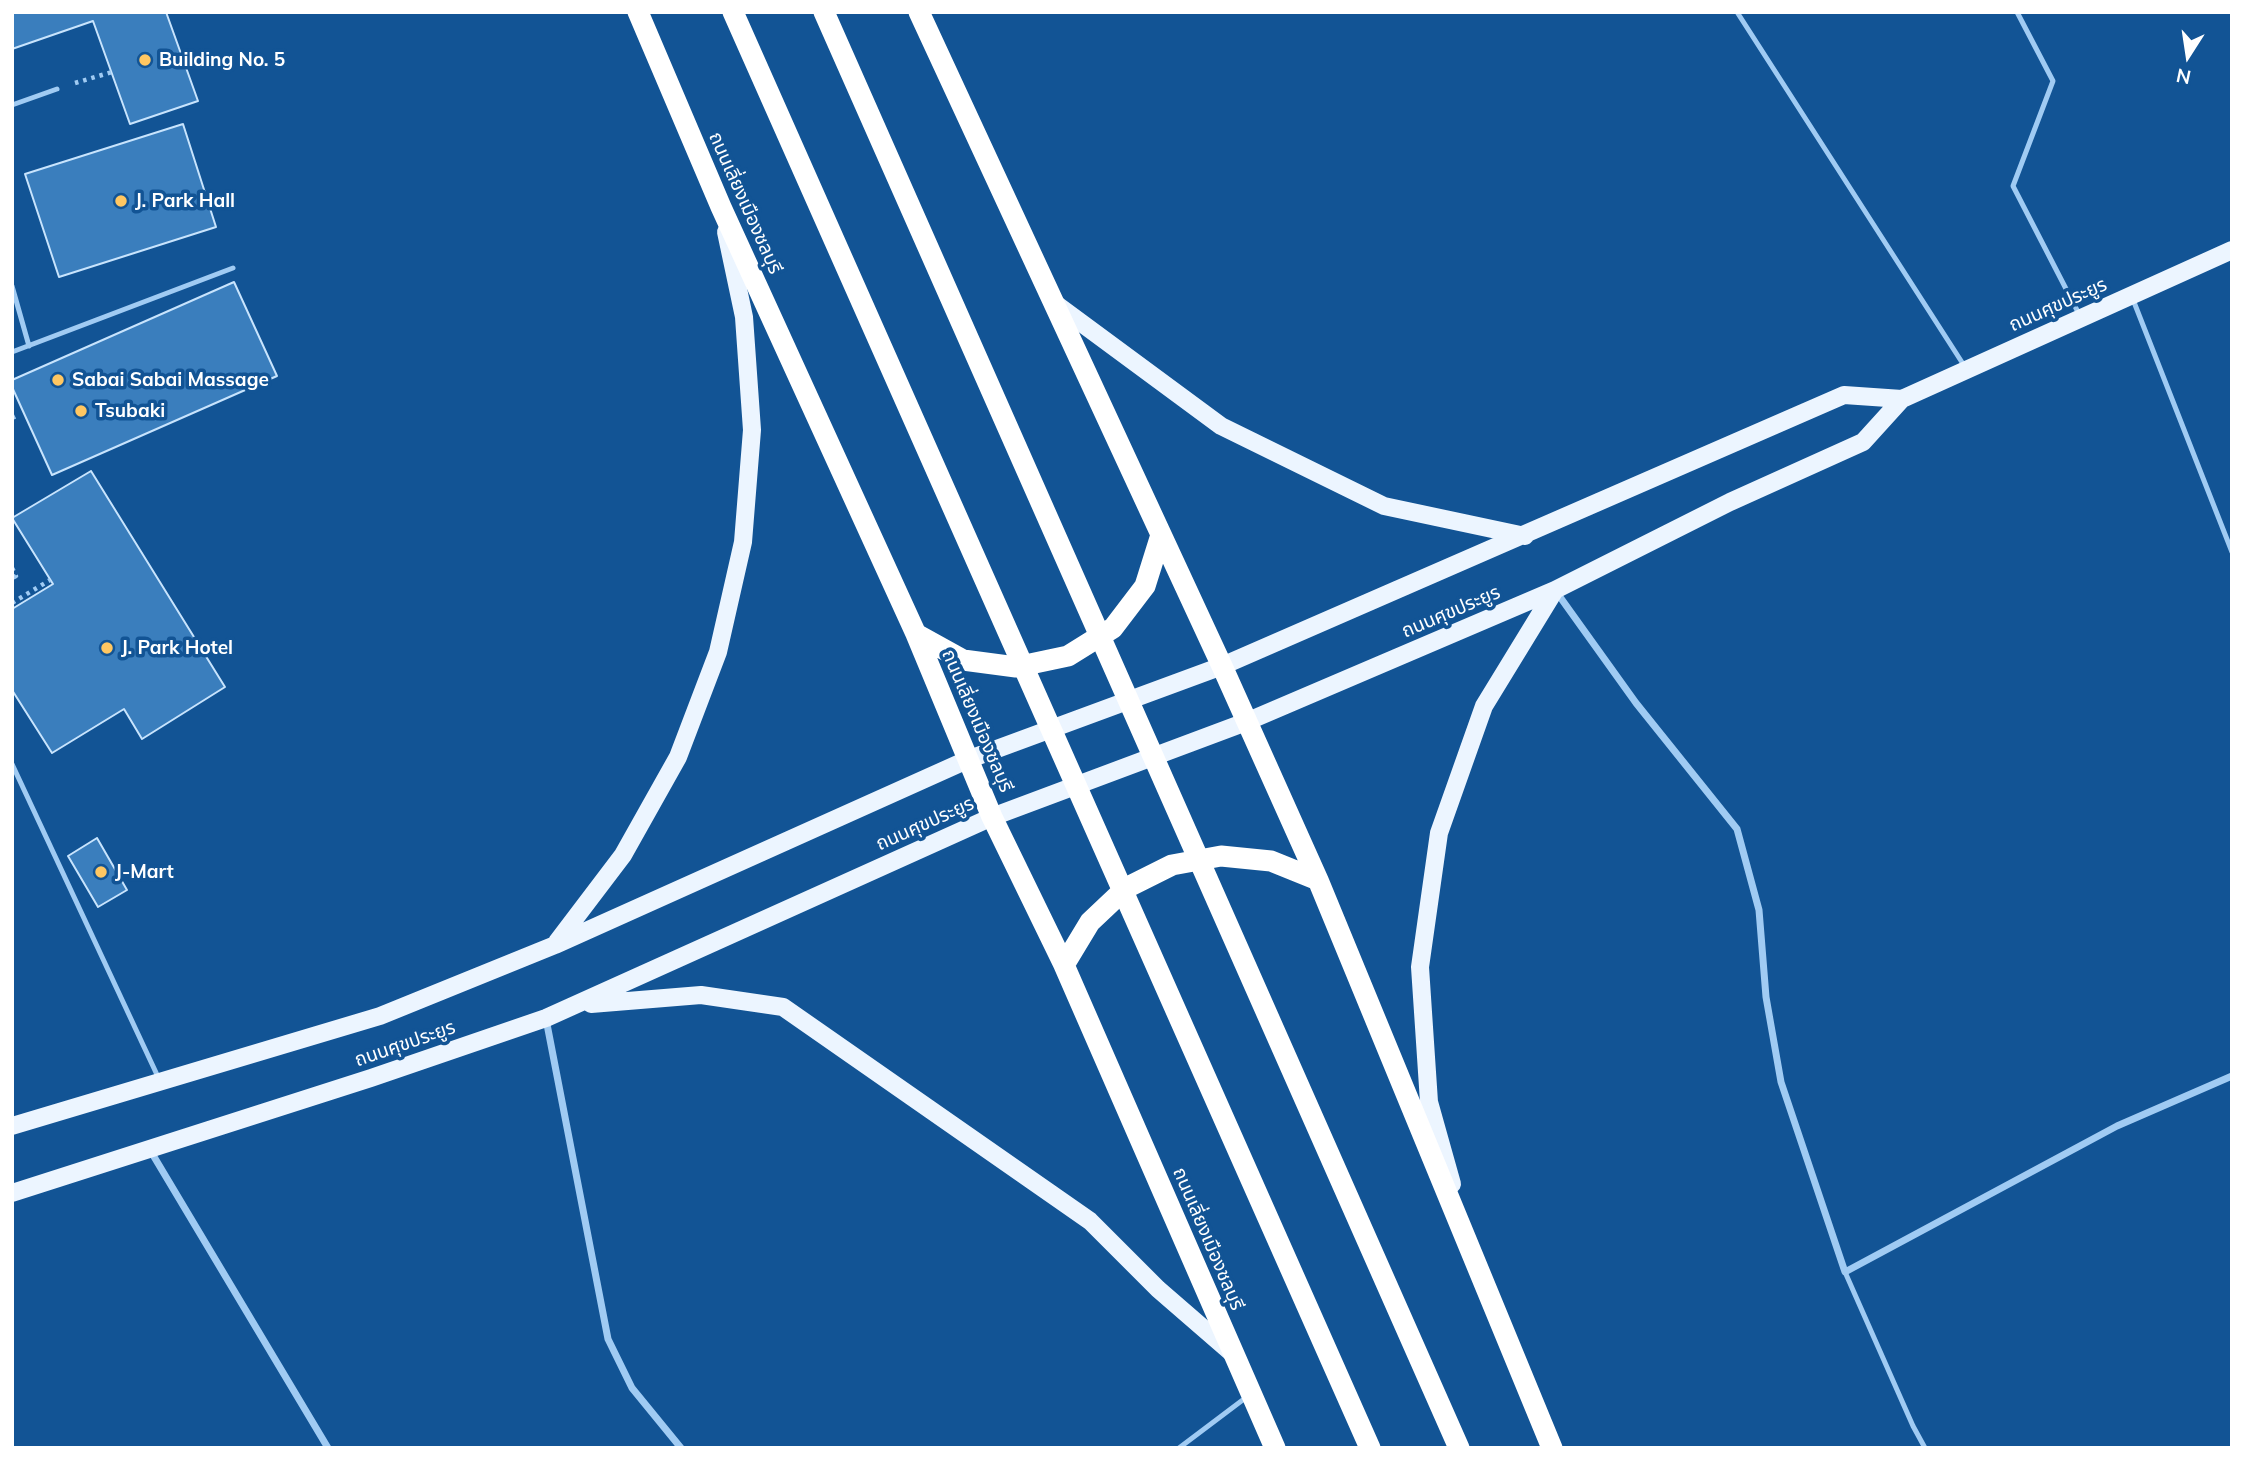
<!DOCTYPE html>
<meta charset="utf-8">
<style>
body{margin:0}
#map{position:relative;width:2244px;height:1460px;overflow:hidden;background:#125495;font-family:Mulish,sans-serif}
canvas{display:block}
.frame{position:absolute;inset:0;border:14px solid #fff;pointer-events:none}
.north{position:absolute;left:2153px;top:21px;width:70px;height:70px;-webkit-text-stroke:5px #125495;paint-order:stroke;rotate:192deg;font-size:19px;font-weight:700;line-height:28px;text-align:center;color:#fff}
.north::after{content:'';display:block;margin:auto;width:24px;height:32px;background:#fff;clip-path:polygon(50% 0,100% 100%,50% 72%,0 100%)}
</style>
<div id="map">
<canvas width="2244" height="1460"></canvas>
<div class="frame"></div>
<div class="north">N</div>
</div>
<script>
const context = document.querySelector('canvas').getContext('2d');
context.lineJoin = 'round';
function fill(path, color) {
  context.fillStyle = color;
  context.fill(path, 'evenodd');
}
function shape(rows) {
  const path = new Path2D();
  for (const r of rows) {
    path.moveTo(r[0], r[1]);
    for (let i = 2; i < r.length; i += 2) path.lineTo(r[i], r[i + 1]);
  }
  return path;
}
function trace(path, color, width, dash) {
  context.strokeStyle = color;
  context.lineWidth = width;
  context.lineCap = dash ? 'butt' : 'round';
  context.setLineDash(dash || []);
  context.stroke(path);
}
function write(font, color, halo, rows, align = 'center') {
  context.font = font + ' Mulish,"Noto Sans Thai",sans-serif';
  context.lineWidth = 7;
  context.setLineDash([]);
  context.textBaseline = 'middle';
  context.strokeStyle = halo;
  context.fillStyle = color;
  for (const [text, x, y, turn = 0] of rows) {
    context.save();
    context.translate(x, y);
    context.rotate((+turn || 0) * Math.PI / 180);
    context.textAlign = isNaN(turn) ? turn : align;
    if (halo) context.strokeText(text, 0, 0);
    context.fillText(text, 0, 0);
    context.restore();
  }
}
const building = shape([
 [12,12,166,12,198,101,130,124,93,21,12,49,12,12],
 [183,124,216,227,59,277,25,174,183,124],
 [234,282,277,376,52,475,12,387,12,380,234,282],
 [91,471,225,687,142,739,124,709,52,753,12,690,12,609,53,584,12,518,91,471],
 [97,838,127,890,98,907,68,856,97,838]
]);
fill(building, '#3a7ebd');
trace(building, '#c8e4fd', 2);
trace(shape([
 [75,83,112,72],
 [12,418,16,416],
 [12,568,16,576,12,578],
 [12,603,50,580]
]), '#a0cbf3', 4.5, [3.5, 5]);
trace(shape([
 [1737,12,1965,367],
 [2017,12,2053,81,2013,186,2080,316],
 [12,105,57,89],
 [12,286,29,346],
 [2132,297,2232,552],
 [12,352,233,268],
 [12,764,159,1079],
 [1845,1272,1913,1426,1925,1448],
 [1179,1448,1248,1396]
]), '#a0cbf3', 5);
trace(shape([
 [1555,590,1636,703,1737,829,1759,910,1766,997,1781,1082,1845,1272,2117,1126,2232,1076],
 [546,1019,608,1339,632,1388,681,1448],
 [150,1150,328,1448]
]), '#a0cbf3', 7);
trace(shape([
 [1053,302,1221,426,1384,506,1525,536],
 [557,942,623,855,678,757,718,652,743,542,752,430,744,317,726,232],
 [591,1004,701,995,783,1007,1090,1221,1158,1289,1233,1354],
 [12,1126,380,1016,555,945,967,760,1222,666,1844,395,1902,399],
 [1452,1184,1429,1102,1420,967,1439,833,1484,706,1555,590],
 [12,1193,371,1078,546,1018,992,817,1246,722,1555,590,1730,502,1863,442,1902,399,2232,250]
]), '#ecf5ff', 18);
trace(shape([
 [638,12,721,207,916,634,992,817,1064,965,1275,1448],
 [919,12,1222,666,1318,880,1552,1448],
 [916,634,963,660,1016,667,1068,656,1113,628,1145,586,1161,535],
 [1064,965,1090,922,1126,888,1172,865,1221,856,1271,861,1318,880]
]), '#fff', 21);
trace(shape([
 [733,12,1370,1448],
 [824,12,1459,1448]
]), '#fff', 21);
for (const [x, y, r, color] of [
 [145,60,7,"#ffc762"],
 [121,201,7,"#ffc762"],
 [58,380,7,"#ffc762"],
 [81,411,7,"#ffc762"],
 [107,648,7,"#ffc762"],
 [101,872,7,"#ffc762"]
]) {
  const dot = new Path2D();
  dot.arc(x, y, r, 0, 2 * Math.PI);
  context.fillStyle = color;
  context.fill(dot);
  trace(dot, '#125495', 2.5);
}
write('bold 19px', '#fff', '#125495', [
 ["Building No. 5",159,60],
 ["J. Park Hall",135,201],
 ["Sabai Sabai Massage",72,380],
 ["Tsubaki",95,411],
 ["J. Park Hotel",121,648],
 ["J-Mart",115,872]
], 'left');
write('19px', '#fff', '#125495', [
 ["ถนนเลี่ยงเมืองชลบุรี",745,203,66],
 ["ถนนศุขประยูร",2058,305,-24],
 ["ถนนศุขประยูร",1451,612,-23],
 ["ถนนเลี่ยงเมืองชลบุรี",977,721,67],
 ["ถนนศุขประยูร",925,824,-24],
 ["ถนนศุขประยูร",405,1044,-19],
 ["ถนนเลี่ยงเมืองชลบุรี",1208,1239,67]
]);
</script>
